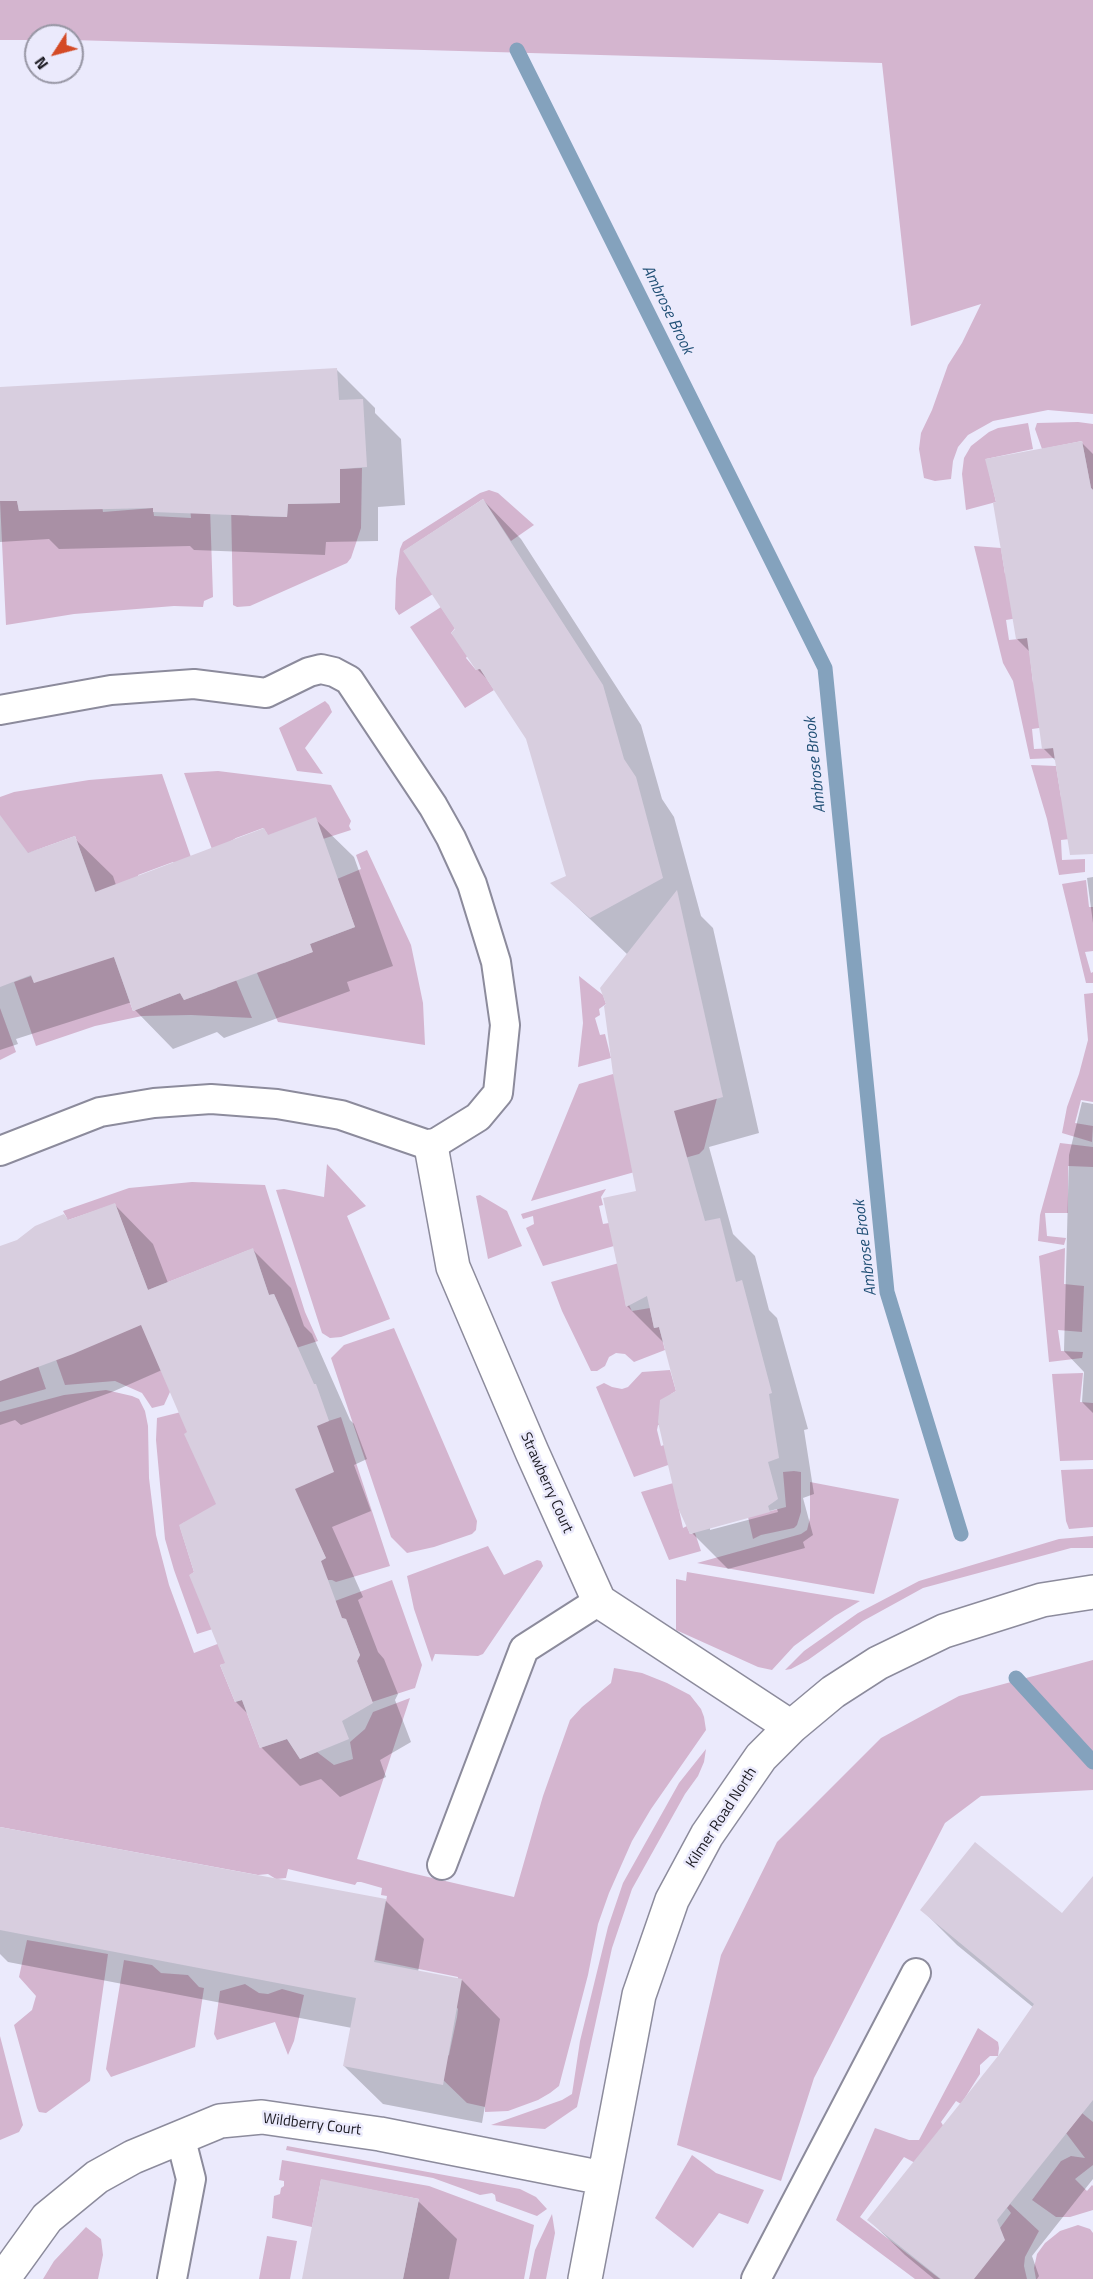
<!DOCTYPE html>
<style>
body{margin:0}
#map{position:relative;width:1093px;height:2279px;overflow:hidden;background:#ebeafc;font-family:"Titillium Web",sans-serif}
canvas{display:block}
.north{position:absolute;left:24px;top:24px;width:60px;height:60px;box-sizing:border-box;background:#ebeafc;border:2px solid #9796a4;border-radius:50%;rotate:234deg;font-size:16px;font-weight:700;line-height:24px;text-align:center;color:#1a1920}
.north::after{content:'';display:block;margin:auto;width:21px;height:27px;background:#d44a25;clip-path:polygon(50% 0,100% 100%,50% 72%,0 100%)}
</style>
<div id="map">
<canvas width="1093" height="2279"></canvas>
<div class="north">N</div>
</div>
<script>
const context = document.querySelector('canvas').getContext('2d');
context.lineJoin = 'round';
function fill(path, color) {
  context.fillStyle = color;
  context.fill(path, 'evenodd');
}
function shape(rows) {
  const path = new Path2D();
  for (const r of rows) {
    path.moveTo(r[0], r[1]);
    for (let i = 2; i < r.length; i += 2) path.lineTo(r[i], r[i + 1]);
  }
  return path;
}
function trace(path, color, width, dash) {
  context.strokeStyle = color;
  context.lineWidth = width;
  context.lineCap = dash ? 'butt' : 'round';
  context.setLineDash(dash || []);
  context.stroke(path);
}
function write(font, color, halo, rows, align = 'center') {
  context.font = font + ' "Titillium Web",sans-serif';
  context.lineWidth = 5;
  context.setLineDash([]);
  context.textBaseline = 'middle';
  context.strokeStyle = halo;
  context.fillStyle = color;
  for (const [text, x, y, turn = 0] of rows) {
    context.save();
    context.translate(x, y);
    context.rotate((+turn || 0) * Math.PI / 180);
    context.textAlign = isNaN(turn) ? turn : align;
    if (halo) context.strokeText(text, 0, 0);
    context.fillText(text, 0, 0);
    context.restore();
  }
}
fill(shape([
 [0,0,1093,0,1093,414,1048,410,993,421,968,435,958,447,953,461,951,479,935,481,924,478,919,449,921,433,932,410,948,365,962,343,981,304,911,326,882,63,72,40,72,36,36,36,36,40,0,40],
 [1078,422,1093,424,1093,490,1091,488,1082,441,1042,449,1035,429,1037,423],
 [1028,423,1033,449,986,459,996,502,966,510,962,474,964,458,971,446,989,432,998,428],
 [362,468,361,528,351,558,347,563,250,606,237,607,233,605,231,505,250,516,287,517,288,504,340,503,340,469],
 [489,490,498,493,534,525,511,541,483,499,404,551,433,594,399,615,395,609,396,579,400,549,403,542,480,493],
 [101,498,103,512,153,508,154,516,191,518,190,507,210,507,213,597,204,601,203,607,174,606,74,614,6,625,0,501,17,501,19,511],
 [974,546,1001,548,1005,574,1018,573,1024,617,1006,620,1009,640,1028,638,1033,683,1045,685,1053,726,1032,729,1034,749,1055,748,1055,758,1030,759,1013,681,1003,663],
 [441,607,455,628,451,633,470,651,466,658,476,670,480,668,494,690,465,708,410,627],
 [325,701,329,705,332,712,305,748,323,774,297,771,279,728],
 [1031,765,1056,766,1061,797,1074,795,1079,838,1061,840,1062,860,1085,859,1085,872,1059,875,1047,819],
 [218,771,331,785,351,821,349,826,351,830,323,839,268,835,263,828,236,838,213,852,184,773],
 [162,774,192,860,179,869,173,862,138,875,140,883,98,899,75,836,28,853,0,855,0,797,14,792,89,780],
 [367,850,411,945,423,1003,425,1045,278,1022,254,966,284,963,312,952,310,944,355,927,337,879,361,869,356,855],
 [1086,880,1089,907,1093,907,1093,951,1085,952,1091,973,1093,972,1093,983,1086,983,1062,884],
 [103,926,133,1011,180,993,184,1000,217,988,217,979,233,973,252,1018,191,1015,142,1016,95,1026,36,1046,14,982,31,976,34,983],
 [579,976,603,995,606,1004,599,1009,600,1015,595,1018,600,1035,605,1034,611,1058,578,1067,583,1023],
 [1093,993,1093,1102,1081,1100,1075,1123,1093,1126,1092,1142,1062,1133,1067,1107,1079,1074,1088,1040,1084,994],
 [0,1008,16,1052,0,1060],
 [613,1074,717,1098,704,1149,699,1154,531,1201,579,1084],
 [1060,1143,1093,1147,1093,1167,1068,1166,1068,1213,1045,1213,1047,1236,1066,1238,1064,1245,1038,1241,1040,1215],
 [327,1164,366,1206,347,1216,390,1319,341,1337,330,1338,322,1333,276,1190,284,1189,324,1197],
 [192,1182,265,1185,305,1312,318,1341,290,1350,290,1329,274,1294,269,1295,255,1253,249,1250,148,1290,115,1204,68,1220,63,1211,129,1188],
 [606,1189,601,1197,603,1205,599,1206,603,1224,609,1223,614,1246,543,1266,526,1228,534,1224,533,1216,523,1219,521,1214],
 [480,1195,507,1211,522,1246,488,1259,476,1196],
 [1065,1248,1064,1284,1084,1286,1082,1332,1058,1330,1061,1351,1083,1352,1082,1358,1049,1362,1039,1256],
 [619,1263,626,1306,629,1305,632,1311,650,1308,654,1328,659,1327,665,1350,634,1362,625,1354,616,1353,609,1357,605,1366,597,1371,591,1371,562,1311,551,1282],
 [149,1316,175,1381,164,1405,152,1408,142,1393,115,1381,65,1385,54,1354],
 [394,1328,477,1521,476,1530,472,1534,434,1547,407,1553,391,1537,331,1358,344,1345],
 [36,1360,46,1389,0,1402,0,1381],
 [670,1370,676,1391,671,1394,662,1425,658,1425,657,1430,661,1446,667,1444,671,1464,634,1477,596,1387,604,1383,612,1387,622,1389,628,1387,642,1372],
 [1083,1373,1080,1402,1093,1403,1093,1460,1060,1461,1052,1374],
 [106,1390,132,1396,139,1399,145,1411,148,1426,149,1478,156,1535,169,1585,194,1653,220,1643,228,1663,220,1665,235,1702,242,1700,260,1748,287,1739,300,1759,317,1752,334,1765,353,1759,350,1742,365,1729,373,1712,410,1698,357,1859,411,1873,514,1897,543,1796,570,1720,582,1707,611,1683,614,1668,642,1673,667,1683,690,1695,701,1709,704,1717,706,1730,651,1809,632,1841,609,1893,598,1924,588,1975,559,2086,550,2093,538,2100,508,2111,485,2112,485,2107,467,2103,440,2077,444,2057,449,2055,457,2017,458,2009,455,2005,458,1977,375,1960,387,1896,381,1895,382,1888,361,1882,357,1882,355,1885,288,1869,286,1878,276,1879,268,1874,258,1875,0,1827,0,1412,64,1395],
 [185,1411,223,1510,183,1523,180,1527,194,1572,190,1575,216,1628,197,1634,174,1570,165,1539,156,1440,157,1418],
 [341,1417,390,1566,336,1582,332,1580,328,1580,317,1563,326,1558,292,1488,316,1425],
 [1093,1469,1093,1527,1069,1529,1066,1521,1061,1470],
 [794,1471,801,1472,801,1512,797,1525,794,1528,761,1535,753,1539,748,1517,786,1507,783,1472],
 [677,1482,679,1510,683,1528,687,1526,690,1534,695,1533,701,1551,669,1560,641,1492],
 [810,1482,899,1499,874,1594,697,1563,801,1534,807,1530,810,1518],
 [1093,1536,1093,1548,1071,1548,923,1588,863,1621,808,1660,791,1669,785,1670,804,1651,858,1613,919,1581,1059,1539],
 [488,1546,504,1575,537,1560,541,1561,543,1566,483,1654,478,1656,435,1654,432,1662,414,1609,407,1576],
 [687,1572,811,1593,860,1601,835,1616,794,1646,772,1670,758,1667,676,1630,676,1579,686,1581],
 [392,1580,422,1665,415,1688,372,1702,357,1661,360,1655,346,1619,341,1618,335,1601],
 [1093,1660,1093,1790,981,1796,945,1823,814,2078,781,2181,677,2145,721,1955,777,1842,881,1738,959,1696],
 [706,1749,704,1762,698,1776,685,1794,632,1889,612,1948,577,2107,545,2129,491,2125,562,2100,572,2094,580,2041,608,1927,623,1883,679,1783],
 [27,1940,108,1954,90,2081,46,2113,39,2112,37,2108,14,2025,32,2010,36,1996,19,1977],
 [124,1960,152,1965,161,1973,188,1975,199,1987,204,1988,195,2047,111,2077,106,2069],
 [245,1984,259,1993,268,1994,282,1989,304,1995,294,2041,288,2055,275,2022,217,2040,214,2034,220,1991],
 [978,2028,998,2042,999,2048,998,2056,990,2056,980,2065,980,2074,961,2104,956,2101,941,2122,944,2127,917,2164,904,2157,860,2217,940,2279,915,2279,836,2220,875,2128,909,2140,919,2140],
 [0,2036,23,2125,19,2132,0,2140],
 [1082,2113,1093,2122,1093,2165,1075,2179,1087,2191,1092,2185,1093,2186,1093,2210,1070,2217,1056,2217,1032,2200,1061,2161,1071,2156,1085,2158,1066,2133],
 [287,2146,520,2189,536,2197,547,2209,537,2216,496,2201,495,2195,492,2193,480,2195,433,2178,286,2150],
 [692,2155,716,2173,764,2190,748,2224,719,2213,693,2248,655,2218],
 [282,2160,429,2186,534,2225,524,2279,403,2279,419,2199,321,2180,312,2227,272,2218,274,2196,280,2194,281,2188,284,2186,284,2181,279,2180],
 [1010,2204,1039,2231,1025,2257,1024,2266,1027,2279,972,2279,1000,2228,1011,2213,1007,2208],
 [552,2214,555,2233,546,2279,529,2279,535,2250],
 [1078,2225,1090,2229,1093,2233,1093,2279,1036,2279,1034,2268,1037,2254,1045,2243,1060,2231],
 [86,2227,101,2239,103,2255,98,2279,43,2279,54,2261],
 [267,2236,297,2241,290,2279,259,2279]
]), '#d4b5cf');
fill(shape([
 [337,370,375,408,375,413,401,439,405,505,378,507,378,541,326,542,325,555,194,550,190,546,59,549,49,539,0,542,0,389],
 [1082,443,1093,454,1093,853,1057,762,1043,748,1030,652,1017,639],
 [483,500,521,539,641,725,662,799,674,817,701,916,713,928,759,1133,709,1147,733,1234,755,1256,769,1310,777,1318,808,1429,804,1430,814,1494,803,1498,813,1535,803,1542,805,1548,728,1569,692,1533,678,1392,664,1341,663,1342,627,1306,638,1192,628,955,552,883,568,877,528,738,493,685,477,669,457,629],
 [777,1509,778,1512,710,1530,710,1527],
 [315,819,354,857,393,966,347,982,350,991,224,1038,217,1032,173,1049,135,1010,132,1002,16,1039,18,1044,0,1050,0,862,74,838,113,876,116,885,263,830,269,836],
 [1093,877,1093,923,1087,878],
 [1082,1102,1093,1104,1093,1413,1082,1402,1084,1372,1064,1351,1069,1155],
 [115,1205,153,1244,168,1283,253,1250,291,1288,304,1326,312,1334,350,1420,354,1424,367,1459,354,1465,371,1511,332,1527,363,1597,358,1600,378,1652,384,1659,398,1694,395,1700,411,1742,380,1760,386,1777,340,1797,321,1779,300,1786,261,1747,249,1715,236,1702,227,1664,196,1572,218,1504,162,1370,112,1392,21,1425,15,1420,0,1425,0,1247,17,1241,64,1215,69,1221],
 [0,1828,385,1900,424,1939,418,1972,462,1980,500,2019,482,2123,383,2104,344,2066,352,2028,8,1962,0,1954],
 [922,1910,1063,1916,1093,1919,1093,2179,1032,2256,1039,2276,1037,2279,934,2279,905,2255,869,2220,999,2057,1034,2008,957,1945],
 [418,2201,457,2239,449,2279,303,2279]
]), '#0003');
trace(shape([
 [517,50,825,668,887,1292,961,1534],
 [1016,1678,1093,1762]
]), '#84a2bd', 15);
fill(shape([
 [337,368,339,400,363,399,367,467,340,469,340,503,288,504,287,517,153,512,153,508,19,511,17,501,0,501,0,387],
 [1082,441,1091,488,1093,490,1093,854,1070,855,1053,748,1042,749,1027,638,1016,639,993,503,996,502,985,459],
 [483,499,603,685,624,759,636,777,663,878,590,918,550,883,566,876,526,739,480,669,476,670,451,633,455,629,403,551],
 [0,815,28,853,75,836,95,892,264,828,268,835,316,817,355,927,310,944,313,952,184,1000,180,993,133,1011,114,957,34,983,31,975,0,987],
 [677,890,723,1097,674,1111,705,1221,720,1218,736,1282,742,1280,772,1393,769,1394,779,1458,768,1462,778,1499,768,1506,770,1512,690,1534,678,1508,658,1422,660,1400,676,1391,659,1327,654,1328,647,1296,626,1307,603,1198,636,1191,613,1074,604,1006,606,1004,600,988],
 [115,1203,148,1290,253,1248,269,1295,274,1294,314,1384,316,1384,329,1421,317,1426,334,1472,295,1489,326,1558,321,1561,342,1618,346,1619,360,1655,357,1661,373,1703,342,1721,349,1739,300,1759,287,1739,260,1748,242,1700,235,1702,220,1665,225,1663,189,1575,194,1572,179,1525,216,1504,184,1434,187,1432,141,1325,73,1354,0,1381,0,1246,17,1240,35,1226,64,1214,68,1220],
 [0,1827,386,1899,374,1962,462,1979,443,2085,343,2066,356,1998,0,1930],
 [975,1842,1062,1913,1093,1876,1093,2100,997,2220,1005,2240,974,2279,941,2279,867,2220,998,2056,1034,2004,920,1910],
 [321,2179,419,2199,403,2279,302,2279]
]), '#d8cedf');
const service = shape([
 [0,710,111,690,194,684,266,693,309,672,321,669,334,672,349,680,433,806,451,838,472,884,496,962,505,1025,498,1093,478,1117,431,1146,341,1115,277,1104,211,1099,154,1103,100,1112,0,1151],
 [442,1865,524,1649,599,1601],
 [172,2279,191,2179,180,2136],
 [756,2279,916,1973]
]);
const minor = shape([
 [431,1146,453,1267,532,1452,599,1601,791,1727],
 [3,2279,47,2218,97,2177,133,2157,220,2121,262,2117,380,2134,603,2178],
 [585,2279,639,1995,672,1900,707,1835,761,1757,791,1727,833,1692,878,1663,944,1631,1042,1600,1093,1592]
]);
trace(service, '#8c8b9c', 32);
trace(minor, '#8c8b9c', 36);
trace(service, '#fff', 28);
trace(minor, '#fff', 33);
write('15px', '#1a1920', '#ebeafc', [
 ["Strawberry Court",546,1483,66],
 ["Kilmer Road North",722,1818,-57],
 ["Wildberry Court",312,2125,7]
]);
write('italic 16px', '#215076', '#ebeafc', [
 ["Ambrose Brook",667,310,64],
 ["Ambrose Brook",816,765,-96],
 ["Ambrose Brook",866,1248,-97]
]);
</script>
